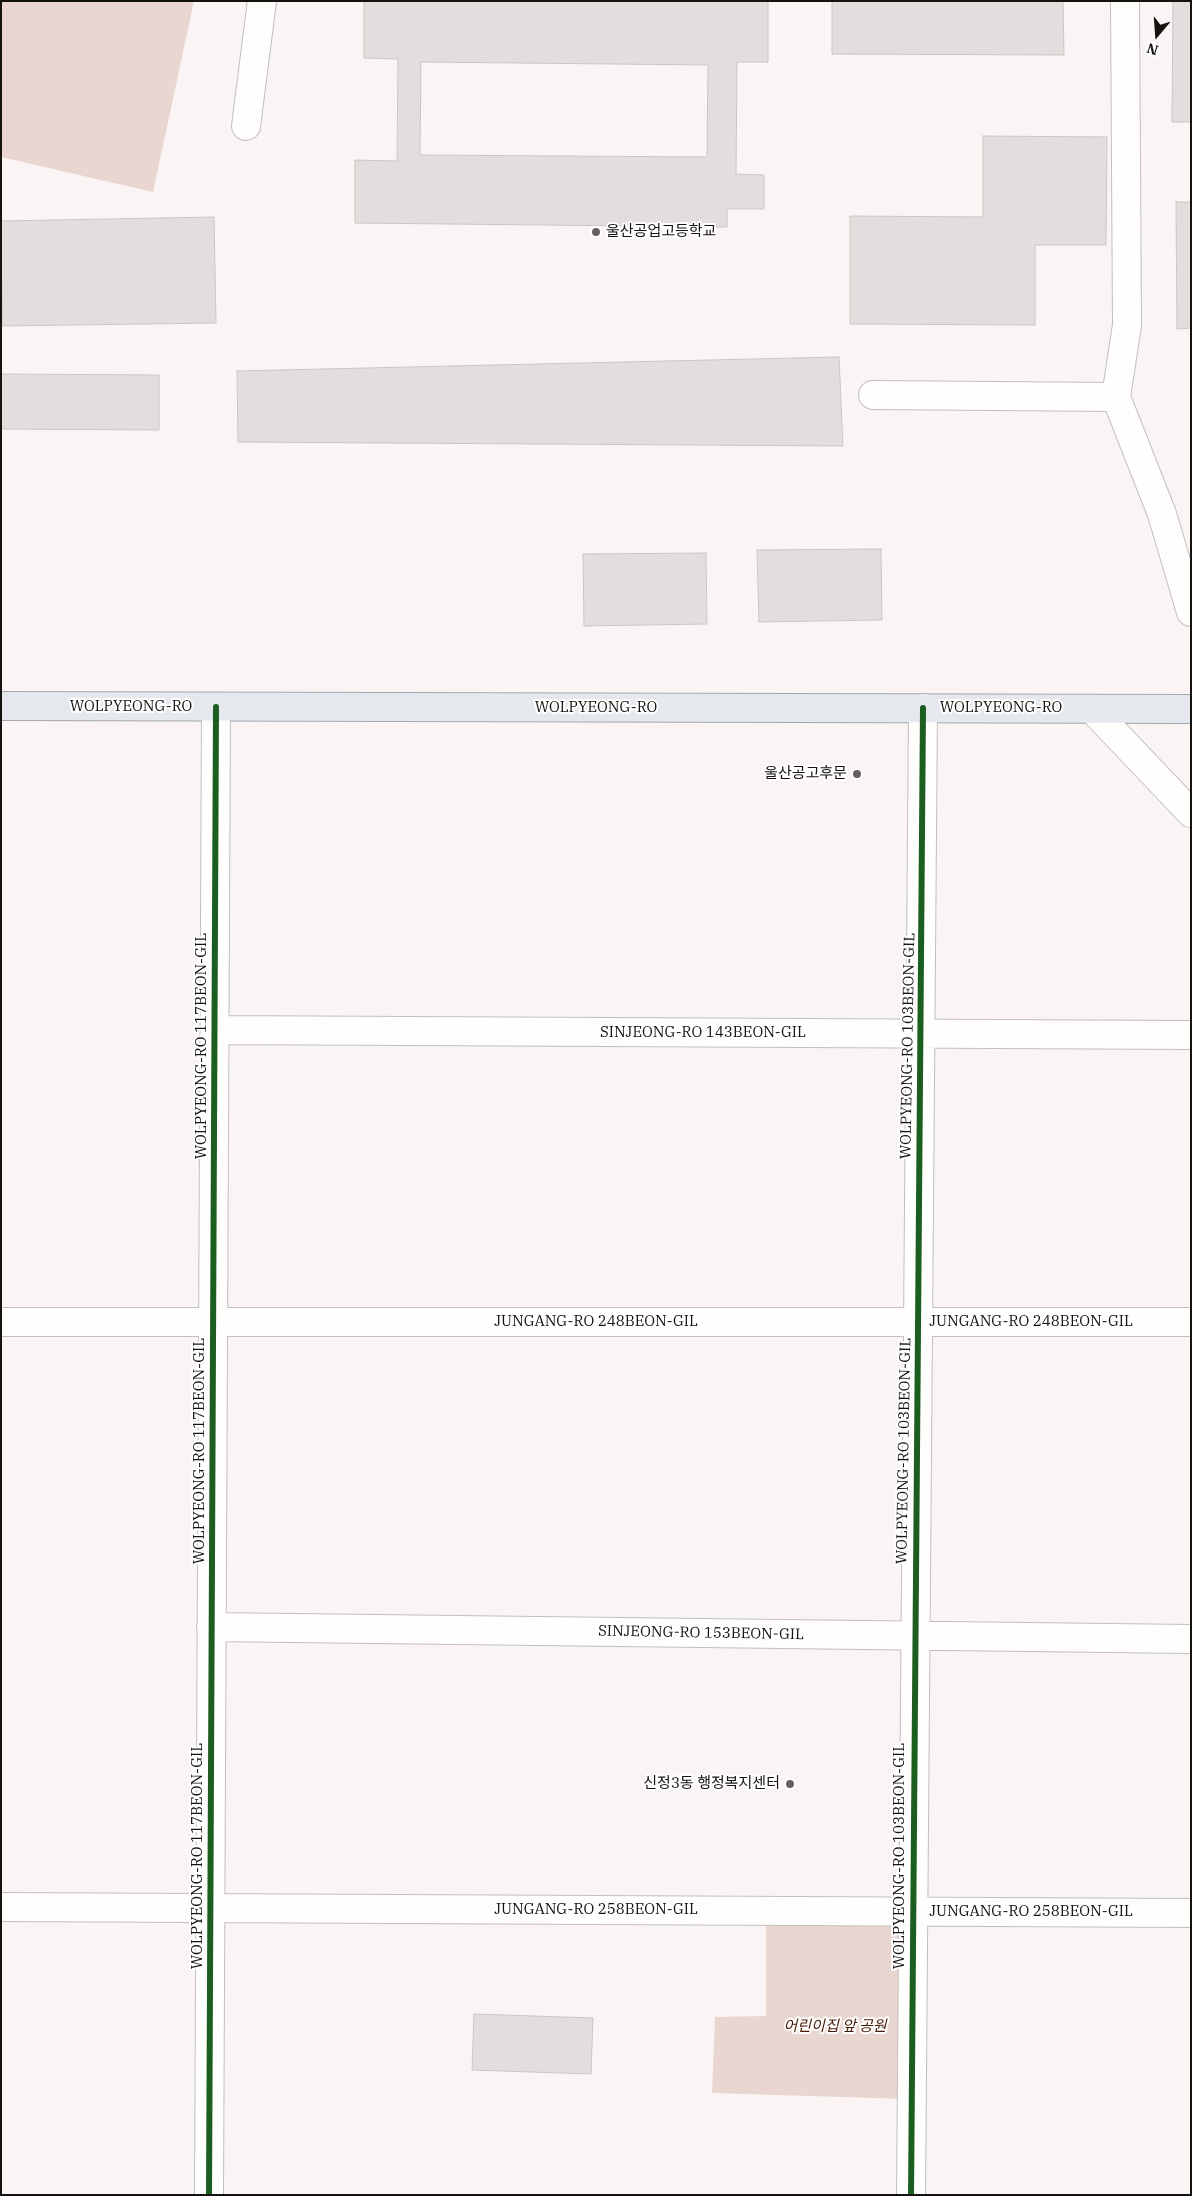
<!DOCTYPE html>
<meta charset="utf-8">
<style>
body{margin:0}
#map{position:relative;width:1192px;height:2196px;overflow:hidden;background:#faf5f4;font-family:"IBM Plex Serif",serif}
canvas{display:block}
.frame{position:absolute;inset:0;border:2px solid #151210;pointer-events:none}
.north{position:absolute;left:1132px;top:10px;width:50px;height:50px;-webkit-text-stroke:4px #fff;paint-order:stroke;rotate:198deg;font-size:14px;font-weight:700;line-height:20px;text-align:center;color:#151210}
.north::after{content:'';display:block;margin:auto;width:18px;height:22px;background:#151210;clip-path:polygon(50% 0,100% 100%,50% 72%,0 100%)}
</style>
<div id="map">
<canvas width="1192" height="2196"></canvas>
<div class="frame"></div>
<div class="north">N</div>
</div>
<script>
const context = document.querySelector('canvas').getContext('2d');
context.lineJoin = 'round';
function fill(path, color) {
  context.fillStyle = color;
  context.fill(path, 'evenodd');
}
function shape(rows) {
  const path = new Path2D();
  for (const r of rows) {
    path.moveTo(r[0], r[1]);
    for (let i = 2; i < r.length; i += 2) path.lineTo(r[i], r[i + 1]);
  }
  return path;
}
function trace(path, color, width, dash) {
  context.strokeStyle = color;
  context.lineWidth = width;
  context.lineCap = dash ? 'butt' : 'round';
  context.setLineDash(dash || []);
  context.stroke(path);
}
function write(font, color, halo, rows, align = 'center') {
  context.font = font + ' "IBM Plex Serif","Noto Sans KR",serif';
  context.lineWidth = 4;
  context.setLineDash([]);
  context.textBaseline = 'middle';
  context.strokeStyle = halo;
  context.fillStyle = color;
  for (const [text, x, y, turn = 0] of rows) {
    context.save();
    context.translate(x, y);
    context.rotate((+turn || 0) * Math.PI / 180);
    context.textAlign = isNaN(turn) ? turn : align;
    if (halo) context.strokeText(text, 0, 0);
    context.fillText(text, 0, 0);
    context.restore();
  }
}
fill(shape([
 [1,1,194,1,153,192,1,157],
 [766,1920,905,1920,906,2099,712,2093,715,2017,766,2016]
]), '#ead6d0');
const building = shape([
 [364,1,768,1,768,62,737,62,736,174,764,175,764,209,727,209,727,227,355,223,355,160,397,161,398,59,364,58,364,1],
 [421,62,708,65,707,157,420,155,421,62],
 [832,1,1063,1,1064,55,832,54,832,1],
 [1173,1,1191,1,1191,122,1172,122,1173,1],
 [983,136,1107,137,1106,245,1035,245,1035,325,850,324,850,216,983,217,983,136],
 [1176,202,1191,202,1191,328,1177,329,1176,202],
 [214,217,216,323,2,326,1,221,214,217],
 [839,357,843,446,238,442,237,371,839,357],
 [1,374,159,375,159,430,1,429,1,374],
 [881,549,882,620,759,622,757,550,881,549],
 [706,553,707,624,584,626,583,554,706,553],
 [474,2014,593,2018,591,2074,472,2070,474,2014]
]);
fill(building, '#e2dedd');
trace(building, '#cac6c4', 1);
const minor = shape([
 [246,126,262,1],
 [873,395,1116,397,1162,514,1191,612],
 [1116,397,1127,325,1125,1],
 [1092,709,1191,813],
 [215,1030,1191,1035],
 [1,1322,1191,1322],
 [211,1627,1191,1639],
 [1,1907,1191,1913],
 [209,2195,216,707],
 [911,2195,923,708]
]);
const major = shape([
 [1,706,1191,709]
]);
trace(minor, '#c3bfbe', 30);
trace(major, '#a3a7af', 30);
trace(minor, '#fefefd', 28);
trace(major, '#e5e8ed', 28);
trace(shape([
 [209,2195,216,707],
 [911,2195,923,708]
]), '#1b5e20', 6);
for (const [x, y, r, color] of [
 [596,232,5,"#656160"],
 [857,774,5,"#656160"],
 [790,1784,5,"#656160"]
]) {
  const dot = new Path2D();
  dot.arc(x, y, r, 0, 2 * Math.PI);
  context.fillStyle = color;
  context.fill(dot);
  trace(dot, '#fff', 2);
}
write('15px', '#151210', '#fff', [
 ["울산공업고등학교",606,232,"left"],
 ["울산공고후문",847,774],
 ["신정3동 행정복지센터",780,1784]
], 'right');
write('15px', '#151210', '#fff', [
 ["WOLPYEONG-RO",131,707],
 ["WOLPYEONG-RO",596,708],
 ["WOLPYEONG-RO",1001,708],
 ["SINJEONG-RO 143BEON-GIL",703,1033],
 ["WOLPYEONG-RO 117BEON-GIL",202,1046,-90],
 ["WOLPYEONG-RO 103BEON-GIL",908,1046,-89],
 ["JUNGANG-RO 248BEON-GIL",596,1322],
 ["JUNGANG-RO 248BEON-GIL",1031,1322],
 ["WOLPYEONG-RO 117BEON-GIL",200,1451,-90],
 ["WOLPYEONG-RO 103BEON-GIL",904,1451,-89],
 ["SINJEONG-RO 153BEON-GIL",701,1633,1],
 ["WOLPYEONG-RO 117BEON-GIL",198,1856,-90],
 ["WOLPYEONG-RO 103BEON-GIL",900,1856,-90],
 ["JUNGANG-RO 258BEON-GIL",596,1910],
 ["JUNGANG-RO 258BEON-GIL",1031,1912]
]);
write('italic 15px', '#471a06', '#fff', [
 ["어린이집 앞 공원",835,2027]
]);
</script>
